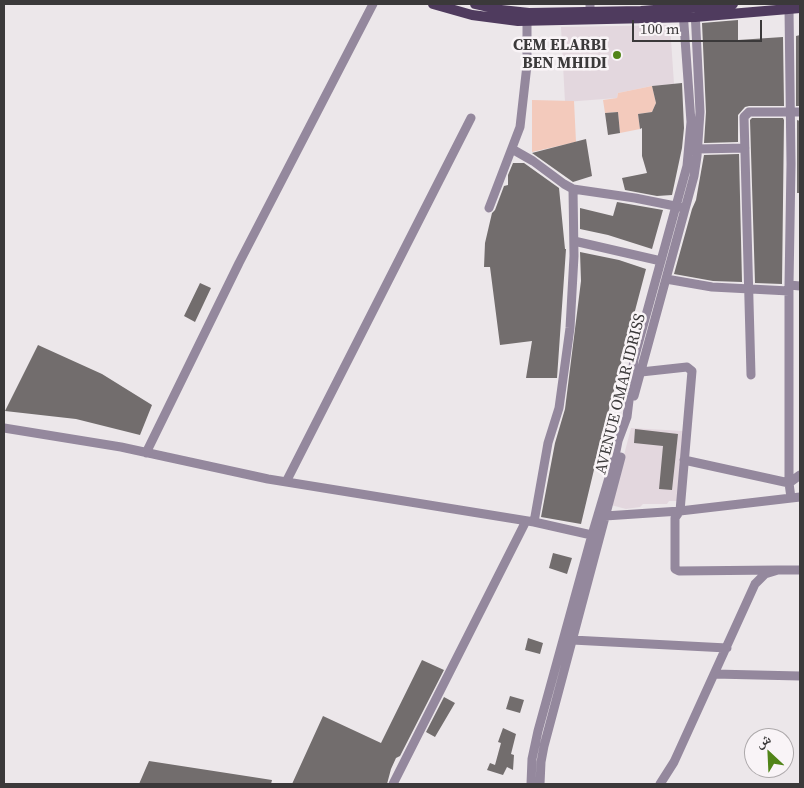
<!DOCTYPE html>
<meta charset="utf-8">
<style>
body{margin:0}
#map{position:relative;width:804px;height:788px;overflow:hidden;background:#ece7ea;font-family:"Source Serif 4","Noto Naskh Arabic",serif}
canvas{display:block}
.frame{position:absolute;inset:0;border:5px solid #3b393a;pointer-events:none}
.north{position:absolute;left:744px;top:728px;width:50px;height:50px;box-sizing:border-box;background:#f9f4f7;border:1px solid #ada9ab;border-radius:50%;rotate:335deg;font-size:14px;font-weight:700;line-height:20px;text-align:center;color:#3b393a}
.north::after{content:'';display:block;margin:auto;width:18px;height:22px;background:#518418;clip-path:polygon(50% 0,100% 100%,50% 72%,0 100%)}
.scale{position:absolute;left:632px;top:20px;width:130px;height:22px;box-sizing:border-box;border:2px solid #3b393a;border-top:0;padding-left:6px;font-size:15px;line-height:18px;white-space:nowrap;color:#3b393a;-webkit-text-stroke:4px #f9f4f7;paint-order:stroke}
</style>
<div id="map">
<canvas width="804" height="788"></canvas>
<div class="frame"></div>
<div class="north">ش</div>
<div class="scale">100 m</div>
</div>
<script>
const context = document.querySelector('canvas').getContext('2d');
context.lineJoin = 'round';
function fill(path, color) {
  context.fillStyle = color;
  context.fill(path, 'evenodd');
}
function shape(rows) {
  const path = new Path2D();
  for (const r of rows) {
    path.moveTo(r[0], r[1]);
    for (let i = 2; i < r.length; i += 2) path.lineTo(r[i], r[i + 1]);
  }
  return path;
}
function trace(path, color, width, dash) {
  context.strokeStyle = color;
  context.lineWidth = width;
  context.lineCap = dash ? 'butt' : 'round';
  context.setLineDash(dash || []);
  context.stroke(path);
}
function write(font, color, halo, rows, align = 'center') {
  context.font = font + ' "Source Serif 4",serif';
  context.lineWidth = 5;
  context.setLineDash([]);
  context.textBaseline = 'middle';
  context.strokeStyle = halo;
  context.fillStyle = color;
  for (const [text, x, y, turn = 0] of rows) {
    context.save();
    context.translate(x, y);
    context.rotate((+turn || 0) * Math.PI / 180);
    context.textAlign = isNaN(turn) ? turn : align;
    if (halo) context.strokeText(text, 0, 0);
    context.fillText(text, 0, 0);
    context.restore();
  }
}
fill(shape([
 [670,25,674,84,652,86,618,93,617,98,565,102,561,27],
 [631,428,683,431,677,501,669,501,667,504,643,504,640,507,626,509,611,505]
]), '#e3d7de');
fill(shape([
 [652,86,656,103,652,112,638,114,640,129,620,133,618,112,605,113,603,100,617,98,618,93],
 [532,100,574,101,576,142,532,152]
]), '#f3cabc');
fill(shape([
 [738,20,738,40,783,37,784,106,749,106,745,107,738,115,738,142,704,143,706,112,702,23],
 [800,35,800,106,796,106,796,36],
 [682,83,684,128,682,148,672,195,657,196,625,190,622,178,647,173,642,156,642,128,640,129,638,114,652,112,656,103,652,86],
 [618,112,620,133,608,135,605,113],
 [752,118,783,118,784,120,782,284,755,283,750,120],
 [797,120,800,121,800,193,797,193],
 [586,139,592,176,573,182,532,153],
 [739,154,742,282,713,281,674,274,692,209,696,200,704,155],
 [513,163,524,163,559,188,565,249,566,249,557,378,526,378,532,341,500,345,490,267,484,267,485,243,492,213,495,210,504,186,508,185,508,175],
 [617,202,663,210,652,249,608,235,580,229,580,208,613,216],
 [580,252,619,260,646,269,603,432,581,524,541,517,555,443,565,409,581,281],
 [200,283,211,288,195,322,184,316],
 [38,345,102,374,152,405,140,435,76,419,5,411],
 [635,429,678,434,672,490,659,489,663,446,634,443],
 [553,553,572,558,567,574,549,568],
 [528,638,543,643,540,654,525,650],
 [422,660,444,670,400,756,396,758,391,769,387,784,292,784,323,716,381,743],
 [510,696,524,700,520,713,506,709],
 [444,697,455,703,435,737,426,732],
 [503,728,516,734,511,754,514,755,513,770,507,767,503,775,487,770,490,763,495,765,501,743,498,742],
 [149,761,272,780,271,784,139,784]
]), '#726d6d');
trace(shape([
 [789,9,791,164,789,285,789,483,791,498],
 [590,12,590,4],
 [512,149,533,161,564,184,573,189,635,198,680,207],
 [698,149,745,148],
 [489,208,520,127,527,65,527,21],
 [574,241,661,261],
 [666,279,712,287,789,291],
 [789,285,800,286],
 [641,372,687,367,692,371,680,511,675,518,675,569,679,571,778,570],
 [751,375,744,117,749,112,800,112],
 [634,396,694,176,697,156,700,112,695,10],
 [4,428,121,447,268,479,534,522,596,536],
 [146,453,239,263,373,4],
 [684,460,789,483,800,475],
 [286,482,471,118],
 [605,516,680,511,800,497],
 [534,522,548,443,559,408,570,328,574,256,573,189],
 [572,640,727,648],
 [714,674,800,676],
 [393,784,526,521],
 [531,784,532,759,538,731,592,535,614,461,618,441,627,417,634,359,687,166,691,122,683,11],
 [540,784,541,762,544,746,621,457],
 [660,784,674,762,755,584,765,574,778,570,800,570]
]), '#94889d', 9);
trace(shape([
 [433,4,472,15,518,21,695,17,800,8],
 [475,4,501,10,529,13,641,11,733,4]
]), '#4f3b5e', 10);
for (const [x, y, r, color] of [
 [617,55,5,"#518418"]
]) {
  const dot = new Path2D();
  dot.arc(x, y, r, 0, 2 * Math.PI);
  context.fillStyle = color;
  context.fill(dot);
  trace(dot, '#f9f4f7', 2);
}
write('bold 16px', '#3b393a', '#f9f4f7', [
 ["CEM ELARBI",607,46],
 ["BEN MHIDI",607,64]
], 'right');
write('16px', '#3b393a', '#f9f4f7', [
 ["AVENUE OMAR IDRISS",621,394,-76]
]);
</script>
